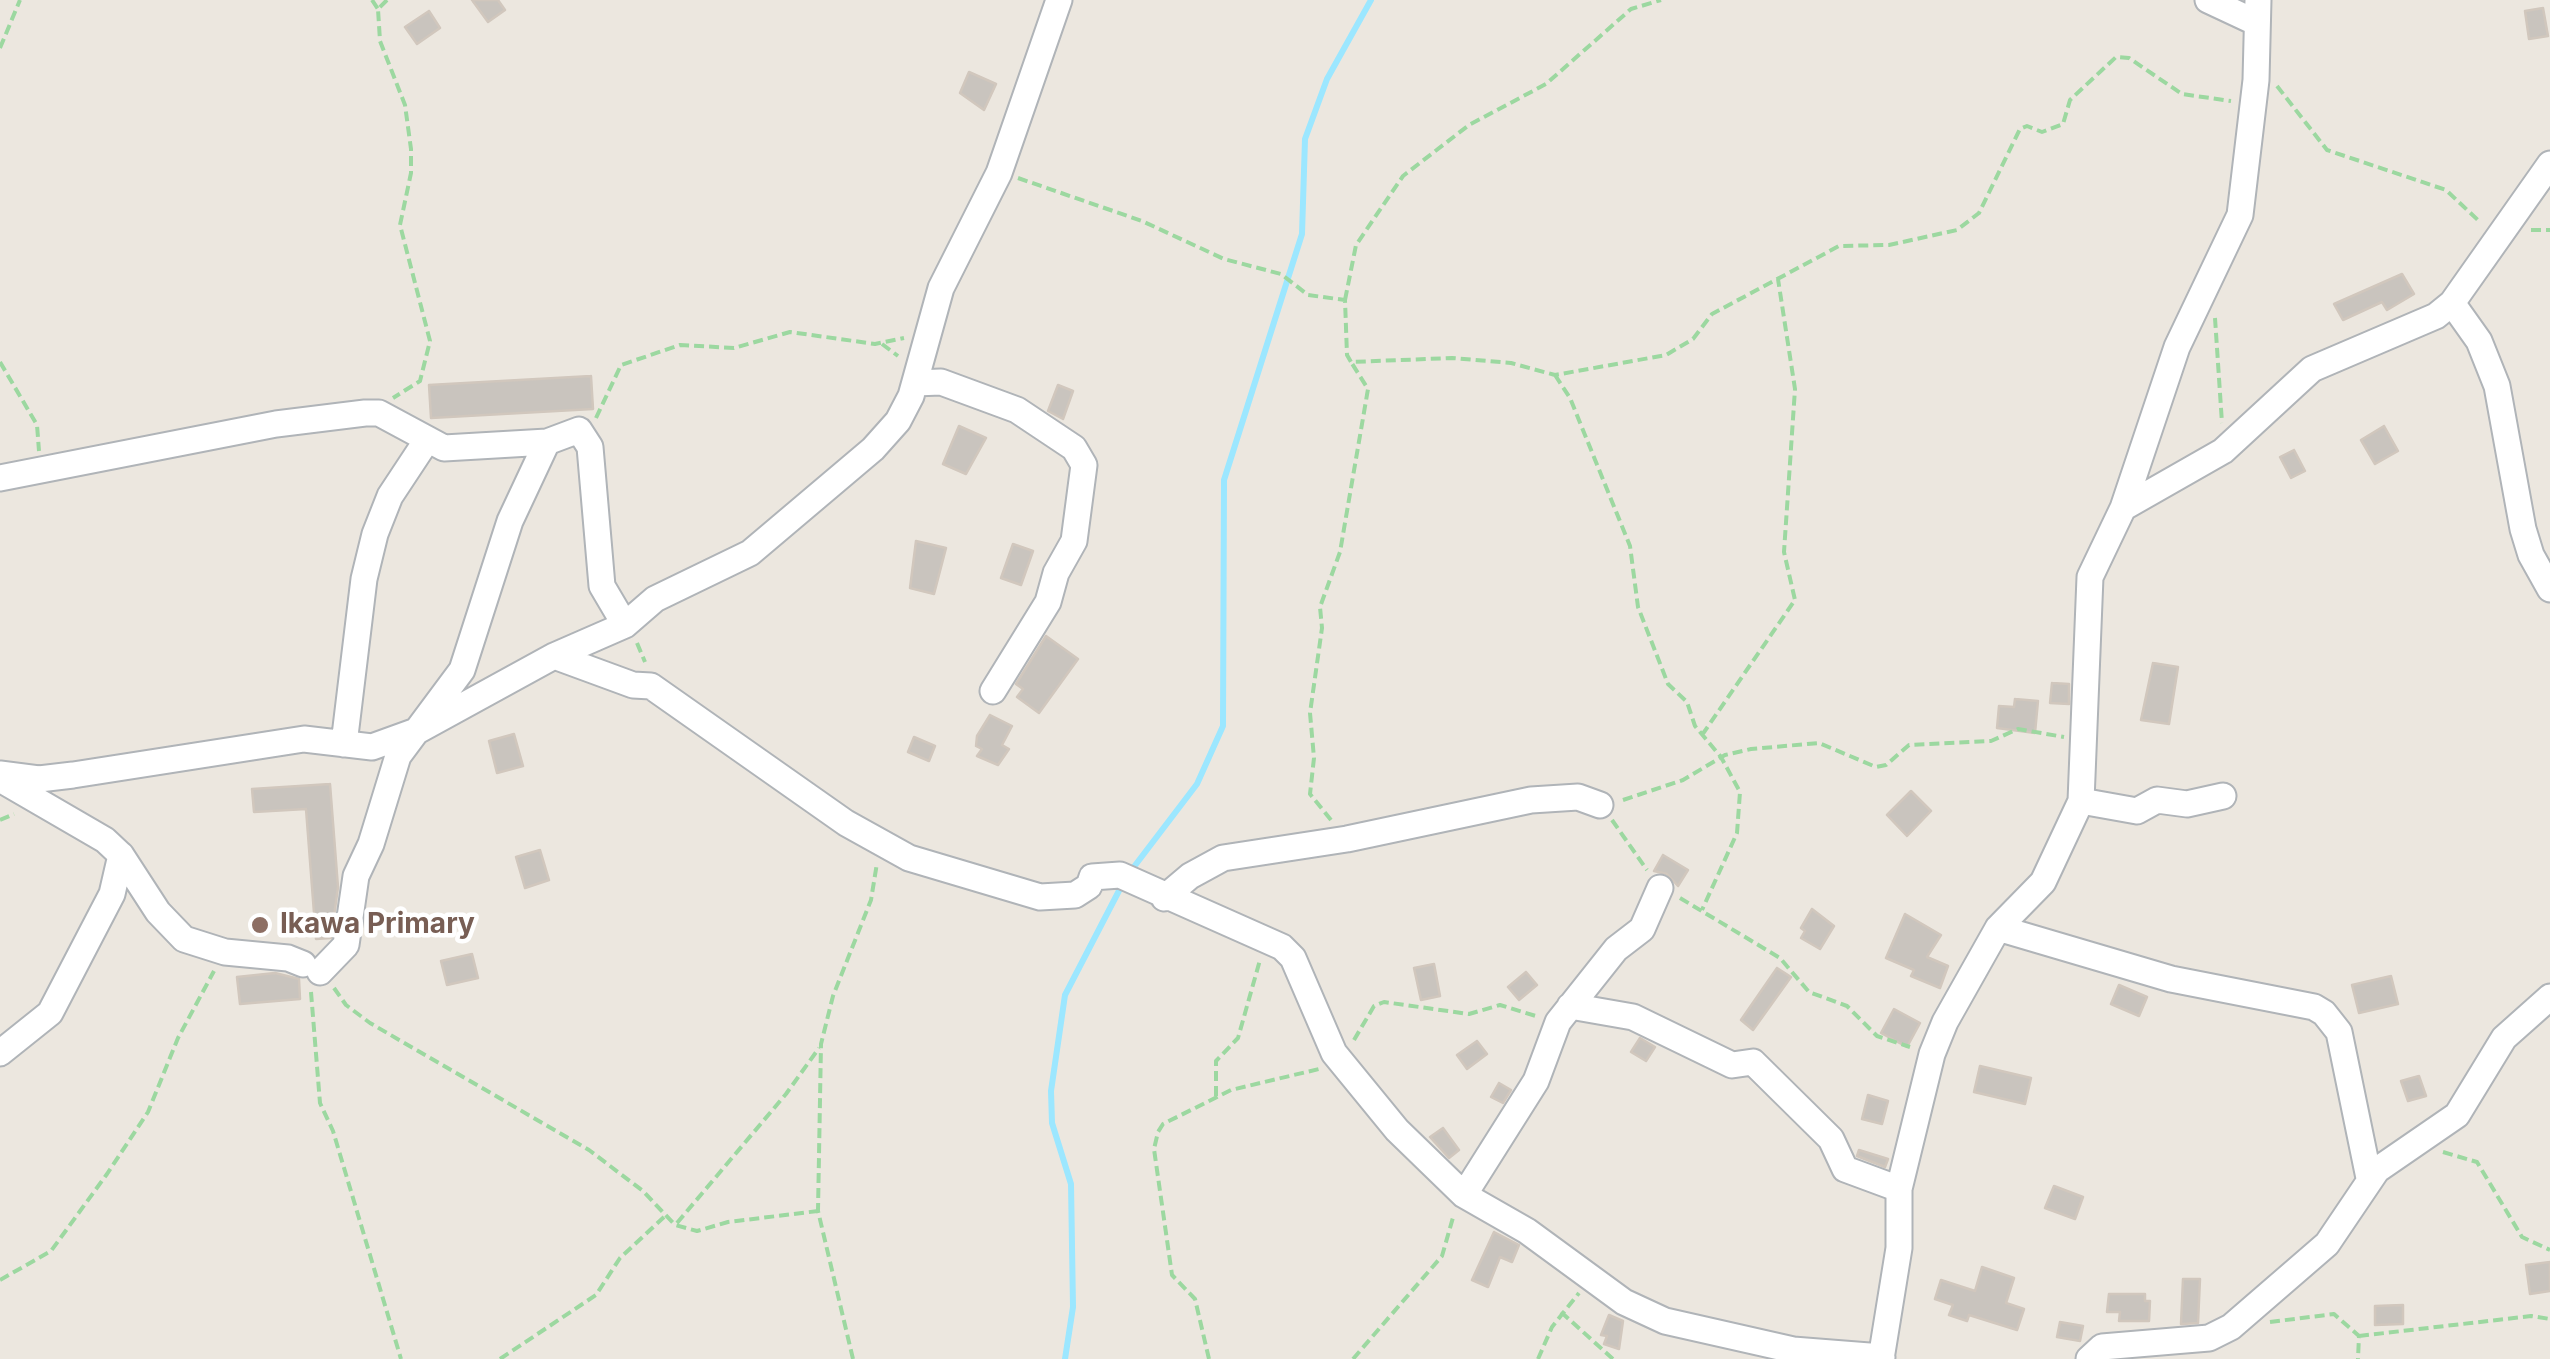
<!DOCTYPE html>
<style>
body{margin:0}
canvas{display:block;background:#ece7df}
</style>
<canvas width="2550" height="1359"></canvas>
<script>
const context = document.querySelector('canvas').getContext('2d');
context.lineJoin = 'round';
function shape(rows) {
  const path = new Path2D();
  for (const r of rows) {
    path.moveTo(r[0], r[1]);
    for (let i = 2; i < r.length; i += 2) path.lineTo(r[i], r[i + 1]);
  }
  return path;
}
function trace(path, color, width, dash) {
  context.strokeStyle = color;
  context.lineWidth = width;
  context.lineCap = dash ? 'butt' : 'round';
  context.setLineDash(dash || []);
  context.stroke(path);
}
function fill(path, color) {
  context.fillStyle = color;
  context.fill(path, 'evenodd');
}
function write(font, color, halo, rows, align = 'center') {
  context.font = font + ' Inter,sans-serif';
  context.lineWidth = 9;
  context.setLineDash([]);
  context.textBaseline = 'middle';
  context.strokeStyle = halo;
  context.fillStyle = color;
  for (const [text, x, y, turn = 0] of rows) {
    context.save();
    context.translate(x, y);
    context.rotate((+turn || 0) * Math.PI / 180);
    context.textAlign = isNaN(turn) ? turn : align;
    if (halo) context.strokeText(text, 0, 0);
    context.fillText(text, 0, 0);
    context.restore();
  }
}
trace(shape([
 [1130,872,1197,784,1223,726,1224,480,1302,234,1305,139,1327,79,1371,0],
 [1065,1359,1073,1307,1071,1184,1052,1123,1051,1091,1065,995,1123,883]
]), '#9ce7ff', 6);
const building = shape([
 [472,0,498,0,505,10,488,22,472,0],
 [2543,8,2548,36,2529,39,2525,11,2543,8],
 [429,11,440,28,417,44,405,27,429,11],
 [969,72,996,84,984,110,960,93,969,72],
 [2402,274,2414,294,2387,310,2382,302,2343,320,2334,304,2402,274],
 [591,376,593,409,431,418,429,385,591,376],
 [1058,385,1073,391,1063,419,1048,411,1058,385],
 [959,426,986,438,966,474,943,464,959,426],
 [2384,426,2398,451,2375,464,2361,440,2384,426],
 [2294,450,2305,471,2291,478,2280,457,2294,450],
 [916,541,946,548,934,594,910,588,916,541],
 [1013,544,1033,551,1021,585,1001,578,1013,544],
 [1046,636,1078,659,1039,713,1017,697,1023,689,1016,684,1046,636],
 [2153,663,2178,667,2169,724,2141,720,2153,663],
 [2052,683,2069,684,2069,704,2050,703,2052,683],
 [2015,699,2038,701,2035,733,1997,728,1999,706,2014,707,2015,699],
 [990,715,1012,726,1002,745,1009,749,998,765,977,756,982,749,976,746,977,736,990,715],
 [514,734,523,766,497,773,489,741,514,734],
 [914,737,935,746,929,761,908,752,914,737],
 [330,784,338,887,331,938,316,939,306,809,254,812,252,789,330,784],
 [1911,791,1931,811,1907,836,1887,815,1911,791],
 [540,850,549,880,525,888,516,857,540,850],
 [1663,855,1688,870,1678,886,1667,874,1654,871,1663,855],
 [1812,909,1834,926,1820,949,1801,938,1805,931,1801,928,1812,909],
 [1905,914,1941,935,1927,957,1948,966,1940,988,1911,976,1914,970,1886,958,1905,914],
 [472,954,478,978,447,985,441,961,472,954],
 [1434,964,1440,996,1421,1000,1414,968,1434,964],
 [1777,968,1791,977,1753,1030,1741,1020,1777,968],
 [1526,972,1537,985,1519,1000,1508,987,1526,972],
 [275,973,299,979,300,999,240,1004,237,977,275,973],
 [2391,976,2398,1004,2359,1013,2352,985,2391,976],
 [2119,985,2147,997,2139,1016,2111,1004,2119,985],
 [1894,1009,1920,1023,1907,1047,1881,1033,1894,1009],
 [1640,1038,1655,1047,1646,1061,1631,1052,1640,1038],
 [1477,1041,1487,1054,1467,1069,1457,1055,1477,1041],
 [1980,1066,2031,1078,2025,1104,1974,1092,1980,1066],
 [2419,1076,2426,1096,2408,1101,2401,1081,2419,1076],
 [1499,1083,1511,1090,1503,1103,1491,1097,1499,1083],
 [1868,1095,1888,1101,1882,1124,1862,1119,1868,1095],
 [1443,1128,1459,1150,1449,1158,1430,1137,1443,1128],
 [1859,1150,1888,1159,1885,1167,1857,1156,1859,1150],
 [2054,1186,2083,1197,2075,1219,2045,1208,2054,1186],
 [1494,1232,1519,1245,1512,1262,1500,1257,1488,1287,1472,1280,1494,1232],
 [2550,1262,2550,1291,2530,1294,2526,1265,2550,1262],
 [1982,1267,2014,1278,2006,1303,2024,1309,2017,1330,1969,1315,1967,1321,1949,1315,1953,1305,1935,1299,1941,1280,1975,1291,1982,1267],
 [2183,1279,2200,1279,2198,1323,2181,1324,2183,1279],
 [2109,1294,2145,1294,2145,1301,2150,1301,2149,1321,2119,1321,2120,1312,2107,1312,2109,1294],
 [2403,1305,2403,1324,2375,1325,2375,1306,2403,1305],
 [1609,1315,1623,1321,1619,1349,1604,1344,1607,1336,1601,1335,1609,1315],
 [2060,1322,2083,1326,2080,1341,2057,1337,2060,1322]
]);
fill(building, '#c9c4be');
trace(building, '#d1c7bd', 2.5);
const minor = shape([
 [2208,0,2255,22],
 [2452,303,2479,341,2497,386,2523,529,2531,555,2550,589],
 [915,383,941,382,1017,410,1074,448,1084,465,1074,541,1056,573,1048,602,993,691],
 [0,478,276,424,365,413,379,413,444,448,547,442,579,430,590,447,602,586,625,625],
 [2123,508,2223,451,2312,369,2436,316,2452,303,2550,164],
 [554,656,633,685,651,686,846,823,909,858,1040,897,1075,895,1089,886,1092,877,1120,875,1282,947,1293,958,1334,1053,1397,1130,1464,1195,1527,1231,1624,1302,1665,1321,1793,1350,1882,1357],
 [344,744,364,579,375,534,390,496,427,440],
 [0,774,39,779,73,775,304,739,372,747,419,730,554,656,625,625,655,599,750,553,873,449,898,421,911,396,941,288,999,173,1059,0],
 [0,779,105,840,121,855,158,912,184,939,225,952,288,958,303,964],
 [2081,801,2137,811,2157,800,2187,804,2223,796],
 [1164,898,1190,876,1223,858,1347,839,1531,800,1578,797,1600,805],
 [1998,928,2171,979,2314,1007,2324,1013,2339,1032,2369,1178],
 [320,972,346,945,356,876,371,844,398,756,462,670,510,521,547,442],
 [1570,1006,1633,1017,1732,1065,1753,1062,1831,1139,1845,1169,1899,1189],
 [0,1053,50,1013,112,894,121,855],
 [1464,1195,1536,1081,1558,1022,1616,949,1642,929,1660,888],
 [1881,1359,1899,1248,1899,1189,1932,1054,1945,1022,1998,928,2043,882,2081,801,2090,577,2123,508,2177,347,2240,215,2256,80,2258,0],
 [2089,1359,2102,1347,2209,1338,2231,1327,2327,1244,2377,1170,2457,1115,2504,1038,2550,997]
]);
trace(minor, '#b0b4b8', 29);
trace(shape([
 [372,0,378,9],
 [387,0,378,9,380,41,405,105,411,149,411,173,400,225,430,341,420,381,393,398],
 [0,48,20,0],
 [2277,86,2327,150,2446,190,2481,223],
 [1018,178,1142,221,1224,259,1281,274,1308,295,1345,300,1347,355,1351,362,1452,358,1511,363,1555,375,1666,355,1693,339,1712,314,1839,246,1889,245,1957,230,1979,213,2020,129,2027,126,2042,132,2063,124,2070,100,2116,57,2129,58,2182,94,2231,101],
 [2531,230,2550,230],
 [1345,300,1356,245,1403,176,1469,125,1546,84,1631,9,1661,0],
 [2215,318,2222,423],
 [882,344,898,356],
 [0,362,37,425,39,451],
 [1555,375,1570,398,1630,546,1638,607,1668,684,1687,702,1695,726,1721,757,1740,792,1737,833,1702,910],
 [596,418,621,365,680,345,734,348,790,332,875,344,904,338],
 [637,643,645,662],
 [1702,735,1795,600,1784,552,1795,389,1778,279],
 [1623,800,1683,780,1725,755,1751,749,1819,743,1876,767,1886,765,1909,745,1991,741,2018,729,2064,737],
 [0,820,14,814],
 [1331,820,1310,794,1314,758,1310,713,1322,628,1320,607,1340,552,1368,389,1351,362],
 [1612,820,1647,870],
 [1680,898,1780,958,1809,992,1847,1006,1877,1036,1910,1047],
 [334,988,346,1005,370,1023,589,1150,643,1191,675,1225,697,1231,728,1222,818,1211],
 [311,992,320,1103,333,1131,401,1359],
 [1354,1040,1374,1006,1384,1002,1469,1014,1500,1005,1539,1017],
 [1216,1096,1216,1061,1238,1038,1260,960],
 [2443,1152,2477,1162,2522,1237,2550,1250],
 [677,1223,786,1094,819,1048],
 [0,1280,51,1251,107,1174,148,1112,178,1038,214,971],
 [1561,1312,1613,1359],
 [2270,1322,2334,1314,2359,1336,2358,1359],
 [2359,1336,2531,1316,2550,1319],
 [500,1359,596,1295,620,1258,664,1217],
 [853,1359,818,1211,821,1044,833,996,871,900,877,863],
 [1209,1359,1195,1299,1172,1275,1154,1149,1158,1132,1163,1124,1231,1090,1319,1069],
 [1353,1359,1442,1256,1454,1214],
 [1538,1359,1552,1327,1579,1293]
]), '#9cd8a0', 4, [10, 5]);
trace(minor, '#fff', 25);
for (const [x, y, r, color] of [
 [260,925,10,"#8d6e63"]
]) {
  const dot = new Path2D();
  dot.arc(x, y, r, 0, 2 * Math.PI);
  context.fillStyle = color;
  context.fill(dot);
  trace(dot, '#fff', 4);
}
write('bold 28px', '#785e54', '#fff', [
 ["Ikawa Primary",280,925]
], 'left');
</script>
